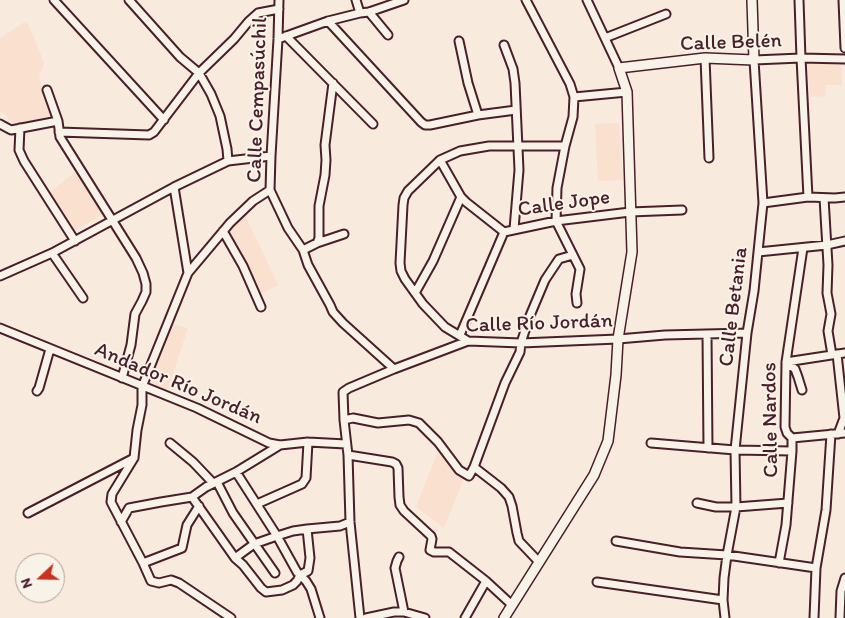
<!DOCTYPE html>
<meta charset="utf-8">
<style>
body{margin:0}
#map{position:relative;width:845px;height:618px;overflow:hidden;background:#f8eadd;font-family:Itim,sans-serif}
canvas{display:block}
.north{position:absolute;left:15px;top:553px;width:50px;height:50px;box-sizing:border-box;background:#f7f3e8;border:1px solid #b29e9c;border-radius:50%;rotate:249deg;font-size:14px;font-weight:700;line-height:20px;text-align:center;color:#4a1f2b}
.north::after{content:'';display:block;margin:auto;width:18px;height:22px;background:#c8321e;clip-path:polygon(50% 0,100% 100%,50% 72%,0 100%)}
</style>
<div id="map">
<canvas width="845" height="618"></canvas>
<div class="north">N</div>
</div>
<script>
const context = document.querySelector('canvas').getContext('2d');
context.lineJoin = 'round';
function fill(path, color) {
  context.fillStyle = color;
  context.fill(path, 'evenodd');
}
function shape(rows) {
  const path = new Path2D();
  for (const r of rows) {
    path.moveTo(r[0], r[1]);
    for (let i = 2; i < r.length; i += 2) path.lineTo(r[i], r[i + 1]);
  }
  return path;
}
function trace(path, color, width, dash) {
  context.strokeStyle = color;
  context.lineWidth = width;
  context.lineCap = dash ? 'butt' : 'round';
  context.setLineDash(dash || []);
  context.stroke(path);
}
function write(font, color, halo, rows, align = 'center') {
  context.font = font + ' Itim,sans-serif';
  context.lineWidth = 4;
  context.setLineDash([]);
  context.textBaseline = 'middle';
  context.strokeStyle = halo;
  context.fillStyle = color;
  for (const [text, x, y, turn = 0] of rows) {
    context.save();
    context.translate(x, y);
    context.rotate((+turn || 0) * Math.PI / 180);
    context.textAlign = isNaN(turn) ? turn : align;
    if (halo) context.strokeText(text, 0, 0);
    context.fillText(text, 0, 0);
    context.restore();
  }
}
fill(shape([
 [26,21,34,37,44,63,39,78,45,96,52,115,16,126,0,110,0,38],
 [841,63,842,85,825,85,826,96,810,97,807,64],
 [619,123,623,180,598,181,595,124],
 [75,172,105,213,71,233,47,195],
 [244,213,278,285,258,295,226,229],
 [169,323,188,328,167,392,145,385],
 [439,449,465,476,444,528,416,507]
]), '#fae0cf');
const minor = shape([
 [54,0,164,120],
 [129,0,180,57,199,73,211,94,220,116,227,149,228,161],
 [279,0,278,39,271,156,270,190,288,228,303,250,308,265,330,305,333,312,343,323,394,369],
 [356,0,360,13],
 [526,0,570,84,574,97,573,117,565,146,557,188,556,221,580,269,576,294,577,303],
 [587,0,619,68],
 [799,0,801,58,808,197],
 [843,0,845,48],
 [369,12,388,35],
 [328,21,421,122,425,125,430,125,478,115,516,110],
 [286,36,373,124],
 [605,38,666,14],
 [278,39,328,21,360,13,369,12,404,0],
 [459,41,468,83,478,115],
 [504,45,513,69,515,83,519,170,514,229],
 [705,58,709,158],
 [47,90,58,121,60,137,136,258,143,273,146,284,146,292,142,301,135,314,131,345,122,378],
 [574,97,627,92],
 [0,124,11,130,58,121],
 [20,128,19,150,24,161,75,241],
 [59,132,149,135,154,132,199,73,234,39,249,21,258,13,279,9],
 [440,160,461,197,466,202,504,232],
 [174,187,188,273],
 [824,198,828,265,827,293,831,314,828,331,832,355],
 [763,203,808,197,835,198,845,197],
 [223,231,243,266,261,307],
 [317,243,319,238,319,206,325,175,326,160,325,145,333,83],
 [303,250,317,243,344,234],
 [758,252,827,245,845,241],
 [52,253,83,298],
 [0,276,52,253,174,187,228,161,271,156],
 [415,293,433,261,461,197],
 [0,328,197,408,269,443,280,445,308,442,346,444],
 [707,334,708,448],
 [460,335,504,232,556,221,630,212,682,210],
 [468,341,445,327,423,304,405,279,401,271,400,263,403,205,404,198,408,191,440,160,460,151,489,146,565,146],
 [837,354,844,418,838,434],
 [786,362,845,353],
 [786,362,795,369,798,377,802,390],
 [37,391,39,388,50,349],
 [344,420,353,418,378,423,409,420,419,423,438,442,459,470,469,476,474,467,505,383,520,352,521,343,529,318,545,280,559,259,573,255],
 [792,438,845,433],
 [170,443,193,462,213,483],
 [651,443,735,450,792,451],
 [348,455,392,462,396,464,398,468,399,497,400,505,404,511,431,536,432,539,430,550,434,552,449,552,486,581,512,605],
 [474,467,501,488,509,497,512,506,517,533,519,541,539,562],
 [236,472,277,536,297,572,306,581,311,589,320,618],
 [217,482,233,513,275,573],
 [192,497,235,558,243,565,261,588,266,592,282,590,293,585,297,581,300,575],
 [697,503,716,507,736,507,788,503],
 [257,504,302,484,306,478,308,442],
 [28,513,134,458],
 [121,522,129,508,161,502,192,497,206,487,236,472,280,445],
 [616,541,680,552,727,555,816,568],
 [399,557,397,561,395,568,404,612],
 [235,558,254,544,277,536,293,531,307,529,340,526,350,522],
 [143,563,182,548,187,525,199,506],
 [779,563,786,525,792,451,792,438,787,433,785,427,786,362,803,248],
 [300,575,308,571,310,558,307,529],
 [597,582,723,600],
 [231,618,179,583,171,580,159,583,151,581,143,563,111,502,112,494,134,458,137,430,142,405,142,387,188,273,230,223,253,201,270,190],
 [360,618,350,522,348,455,344,420,343,392,349,388,394,369,468,341,521,343,618,339,665,335,747,333],
 [366,618,394,612,404,612,425,618],
 [465,618,486,581],
 [725,618,723,600,724,578,727,555,736,507,735,450,747,333,754,291,763,203,754,60,801,58,845,59],
 [814,618,816,568,826,510,831,434],
 [840,618,841,591,845,578]
]);
const tertiary = shape([
 [504,618,594,475,608,441,616,375,618,339,632,252,627,92,619,68,705,58,754,60,752,0]
]);
trace(minor, '#4a1f2b', 11);
trace(tertiary, '#4a1f2b', 12);
trace(minor, '#f7f3e8', 7);
trace(tertiary, '#f7f3e8', 9);
write('21px', '#4a1f2b', '#f7f3e8', [
 ["Calle Belén",731,43,-2],
 ["Calle Cempasúchil",258,100,-88],
 ["Calle Jope",564,204,-8],
 ["Calle Betania",734,307,-83],
 ["Calle Río Jordán",539,324,-2],
 ["Andador Río Jordán",178,384,23],
 ["Calle Nardos",771,420,-91]
]);
</script>
